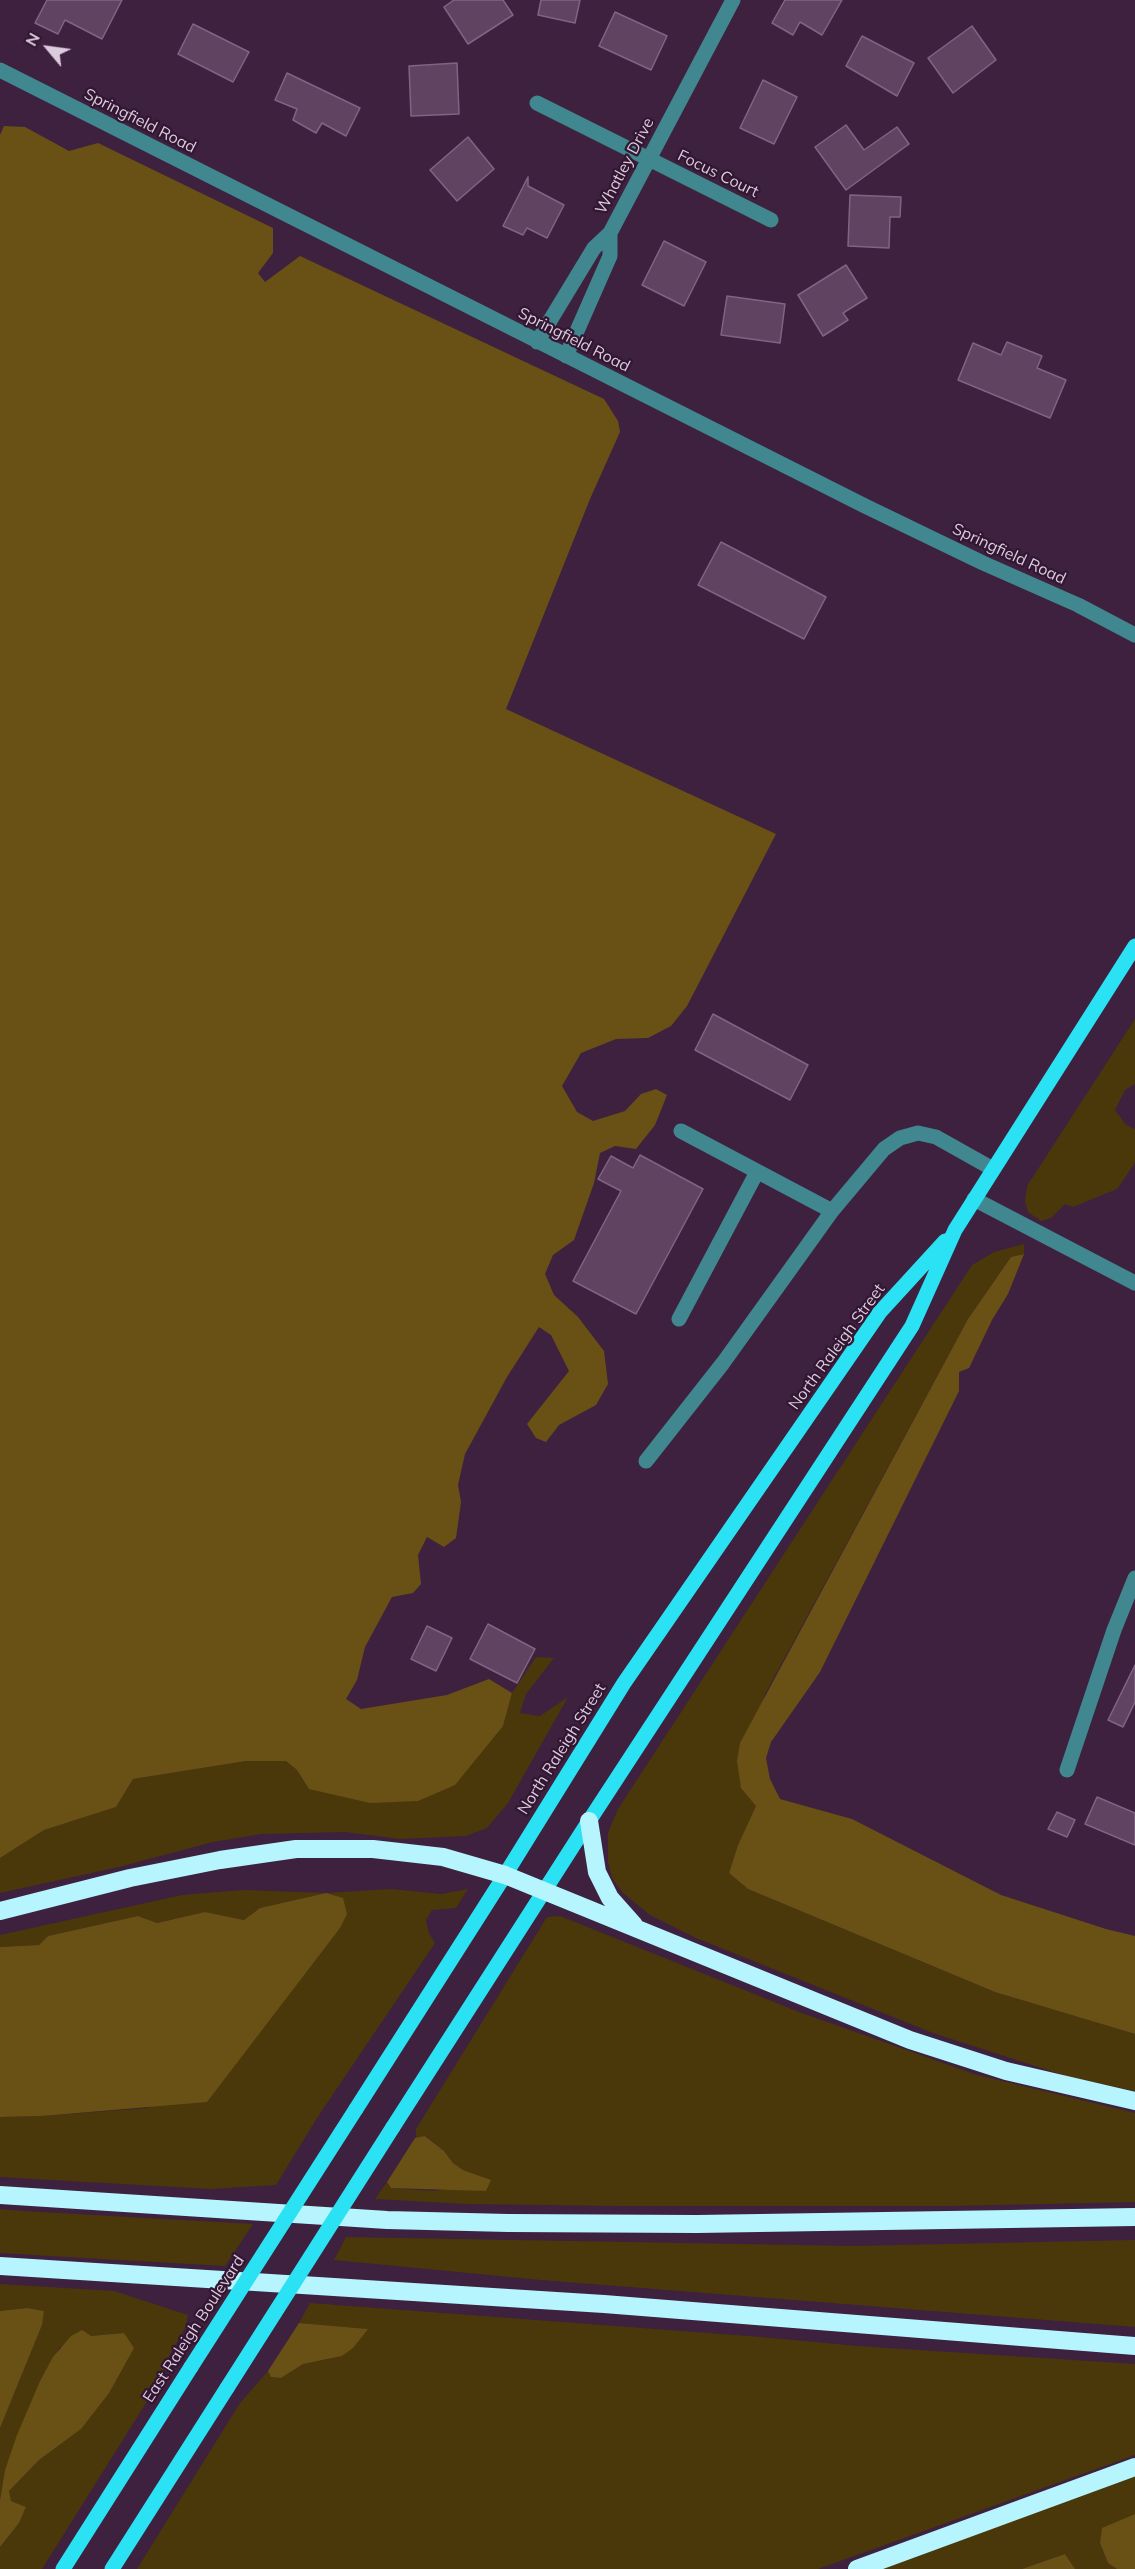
<!DOCTYPE html>
<style>
body{margin:0}
#map{position:relative;width:1135px;height:2569px;overflow:hidden;background:#3d213e;font-family:Mulish,sans-serif}
canvas{display:block}
.north{position:absolute;left:18px;top:18px;width:60px;height:60px;-webkit-text-stroke:4px #321733;paint-order:stroke;rotate:299deg;font-size:16px;font-weight:700;line-height:24px;text-align:center;color:#dccadd}
.north::after{content:'';display:block;margin:auto;width:21px;height:27px;background:#dccadd;clip-path:polygon(50% 0,100% 100%,50% 72%,0 100%)}
</style>
<div id="map">
<canvas width="1135" height="2569"></canvas>
<div class="north">N</div>
</div>
<script>
const context = document.querySelector('canvas').getContext('2d');
context.lineJoin = 'round';
function fill(path, color) {
  context.fillStyle = color;
  context.fill(path, 'evenodd');
}
function shape(rows) {
  const path = new Path2D();
  for (const r of rows) {
    path.moveTo(r[0], r[1]);
    for (let i = 2; i < r.length; i += 2) path.lineTo(r[i], r[i + 1]);
  }
  return path;
}
function trace(path, color, width, dash) {
  context.strokeStyle = color;
  context.lineWidth = width;
  context.lineCap = dash ? 'butt' : 'round';
  context.setLineDash(dash || []);
  context.stroke(path);
}
function write(font, color, halo, rows, align = 'center') {
  context.font = font + ' Mulish,sans-serif';
  context.lineWidth = 4.5;
  context.setLineDash([]);
  context.textBaseline = 'middle';
  context.strokeStyle = halo;
  context.fillStyle = color;
  for (const [text, x, y, turn = 0] of rows) {
    context.save();
    context.translate(x, y);
    context.rotate((+turn || 0) * Math.PI / 180);
    context.textAlign = isNaN(turn) ? turn : align;
    if (halo) context.strokeText(text, 0, 0);
    context.fillText(text, 0, 0);
    context.restore();
  }
}
fill(shape([
 [1135,1019,1135,1084,1125,1090,1115,1110,1126,1125,1135,1129,1135,1163,1117,1189,1073,1207,1065,1204,1051,1218,1041,1221,1028,1212,1025,1202,1027,1186],
 [1024,1244,1024,1254,1011,1257,968,1319,764,1696,756,1806,738,1845,729,1873,748,1889,995,1992,1135,2034,1135,2091,1069,2077,933,2033,696,1938,650,1915,623,1893,612,1878,608,1862,608,1833,618,1809,972,1265,994,1252],
 [536,1657,554,1658,526,1694,520,1713,540,1716,568,1697,508,1803,487,1828,466,1836,400,1839,345,1832,261,1834,213,1842,119,1867,0,1893,0,1858,44,1830,116,1807,133,1779,246,1761,286,1761,297,1770,309,1789,503,1726,512,1693],
 [391,1889,441,1894,468,1889,456,1908,432,1910,426,1920,429,1933,435,1943,317,2118,276,2185,211,2189,0,2177,0,2117,42,2116,148,2108,326,1893,260,1908,244,1920,205,1912,157,1923,138,1916,48,1936,39,1945,0,1947,0,1935,182,1895,242,1890,326,1893],
 [560,1916,799,2012,977,2075,1135,2113,1135,2202,948,2206,618,2206,466,2204,375,2199,387,2182,391,2188,435,2191,490,2180,463,2170,453,2163,444,2151,426,2136,416,2138,416,2129,547,1917],
 [0,2209,23,2211,253,2224,225,2266,50,2256,0,2253],
 [346,2237,853,2246,1135,2240,1135,2327,541,2280,334,2260],
 [0,2284,114,2291,188,2315,185,2328,168,2358,161,2379,42,2569,0,2569,0,2547,19,2523,26,2507,11,2501,8,2492,39,2460,81,2429,125,2333,91,2336,60,2347,40,2381,5,2470,0,2500,0,2428,42,2325,44,2311,27,2308,0,2311],
 [310,2303,761,2337,857,2346,1135,2364,1135,2455,818,2569,137,2569,240,2403,268,2371,271,2377,281,2378,303,2364,342,2356,367,2329,299,2323],
 [1135,2475,1135,2514,1102,2529,1100,2543,1108,2563,1117,2569,1075,2569,1065,2554,1022,2569,876,2569]
]), '#4a380a');
fill(shape([
 [4,126,25,127,69,151,98,143,273,228,273,253,258,273,265,282,300,256,604,399,618,421,620,432,590,499,506,709,776,834,687,1006,671,1026,648,1038,616,1039,581,1053,562,1086,577,1112,593,1121,625,1111,641,1094,656,1089,667,1095,655,1125,636,1149,615,1146,600,1153,594,1183,574,1240,553,1255,545,1274,554,1295,578,1317,604,1351,608,1384,596,1405,559,1425,546,1442,536,1438,527,1424,569,1371,551,1335,539,1327,507,1377,465,1454,458,1485,461,1502,456,1538,444,1547,427,1537,418,1555,421,1584,413,1593,392,1597,365,1647,357,1680,346,1699,361,1709,447,1695,489,1679,512,1693,503,1726,455,1785,418,1801,370,1803,309,1789,297,1770,286,1761,246,1761,133,1779,116,1807,44,1830,0,1858,0,135],
 [1024,1254,1008,1294,992,1320,969,1368,959,1372,959,1391,820,1672,771,1742,766,1758,770,1779,780,1799,852,1819,1001,1895,1106,1929,1135,1936,1135,2034,995,1992,748,1889,729,1873,738,1845,756,1806,741,1788,737,1761,740,1743,968,1319,1011,1257],
 [326,1893,343,1898,347,1914,340,1928,207,2102,42,2116,0,2117,0,1947,39,1945,48,1936,138,1916,157,1923,205,1912,244,1920,260,1908],
 [425,2136,444,2151,453,2163,463,2170,491,2180,486,2191,391,2188,387,2182,415,2138],
 [27,2308,44,2311,42,2325,0,2428,0,2311],
 [299,2323,368,2329,353,2348,342,2356,303,2364,281,2378,271,2377,268,2371],
 [82,2330,91,2336,124,2333,134,2348,109,2393,81,2429,39,2460,9,2491,11,2501,26,2507,19,2523,0,2547,0,2500,5,2470,17,2435,40,2381,53,2357,71,2336],
 [1135,2514,1135,2569,1117,2569,1108,2563,1100,2543,1102,2528],
 [1065,2554,1075,2569,1022,2569]
]), '#695116');
const building = shape([
 [47,0,122,0,102,39,65,20,58,34,35,23,47,0],
 [454,0,503,0,513,15,468,44,444,7,454,0],
 [541,0,580,0,575,23,538,15,541,0],
 [785,0,842,0,822,35,800,22,793,35,772,23,785,0],
 [615,12,667,36,651,70,599,46,615,12],
 [193,24,249,52,233,82,178,54,193,24],
 [972,26,996,60,953,93,928,58,972,26],
 [862,36,914,63,897,96,846,66,862,36],
 [457,63,459,114,411,116,409,66,457,63],
 [287,73,360,108,346,136,322,123,316,133,293,120,297,109,275,100,287,73],
 [763,80,797,97,774,144,740,128,763,80],
 [846,125,864,150,897,127,909,144,846,190,815,147,846,125],
 [468,137,494,169,457,201,430,170,468,137],
 [528,177,528,186,564,205,547,238,527,228,523,235,503,226,528,177],
 [850,195,901,197,900,217,890,217,889,248,848,246,850,195],
 [664,241,706,262,684,306,642,285,664,241],
 [846,265,867,298,843,313,848,320,823,336,798,295,846,265],
 [727,296,785,304,780,343,721,335,727,296],
 [1007,342,1042,356,1037,368,1066,380,1050,418,958,380,973,343,1001,355,1007,342],
 [721,542,826,597,804,639,698,585,721,542],
 [713,1014,808,1065,790,1100,695,1050,713,1014],
 [640,1155,703,1189,636,1314,573,1281,621,1191,598,1179,611,1156,633,1168,640,1155],
 [488,1624,535,1649,517,1683,470,1659,488,1624],
 [427,1626,452,1638,436,1671,411,1659,427,1626],
 [1135,1665,1135,1702,1123,1727,1108,1720,1135,1665],
 [1097,1797,1135,1813,1135,1845,1085,1824,1097,1797],
 [1057,1812,1075,1820,1067,1837,1048,1829,1057,1812]
]);
fill(building, '#604261');
trace(building, '#836383', 1.5);
trace(shape([
 [0,70,865,506,983,563,1078,605,1135,635],
 [537,103,771,220],
 [537,342,594,248,610,233],
 [566,356,610,256,610,233,733,0],
 [681,1131,832,1211],
 [974,1199,1135,1283],
 [679,1319,757,1172],
 [646,1461,723,1363,832,1211,884,1149,900,1138,918,1133,936,1137,993,1169],
 [1067,1770,1114,1630,1135,1578]
]), '#408790', 15);
trace(shape([
 [356,2109,505,1875,624,1683,880,1312,945,1241],
 [393,2127,589,1821,912,1326,955,1230,1135,946],
 [63,2569,191,2367],
 [112,2569,227,2388]
]), '#2ae2f4', 15);
trace(shape([
 [589,1821,597,1872,610,1898,634,1925],
 [0,1911,130,1878,220,1860,296,1849,373,1849,443,1857,505,1875,910,2040,1006,2071,1135,2101],
 [0,2195,387,2220,508,2223,697,2224,1135,2217],
 [0,2266,604,2304,1135,2346],
 [857,2569,1135,2467]
]), '#b6f5fd', 18);
trace(shape([
 [191,2367,356,2109],
 [227,2388,393,2127]
]), '#2ae2f4', 15);
write('16px', '#dccadd', '#321733', [
 ["Springfield Road",140,121,27],
 ["Whatley Drive",625,166,-62],
 ["Focus Court",718,174,26],
 ["Springfield Road",574,340,27],
 ["Springfield Road",1009,554,25],
 ["North Raleigh Street",837,1347,-54],
 ["North Raleigh Street",562,1749,-58],
 ["East Raleigh Boulevard",194,2329,-57]
]);
</script>
